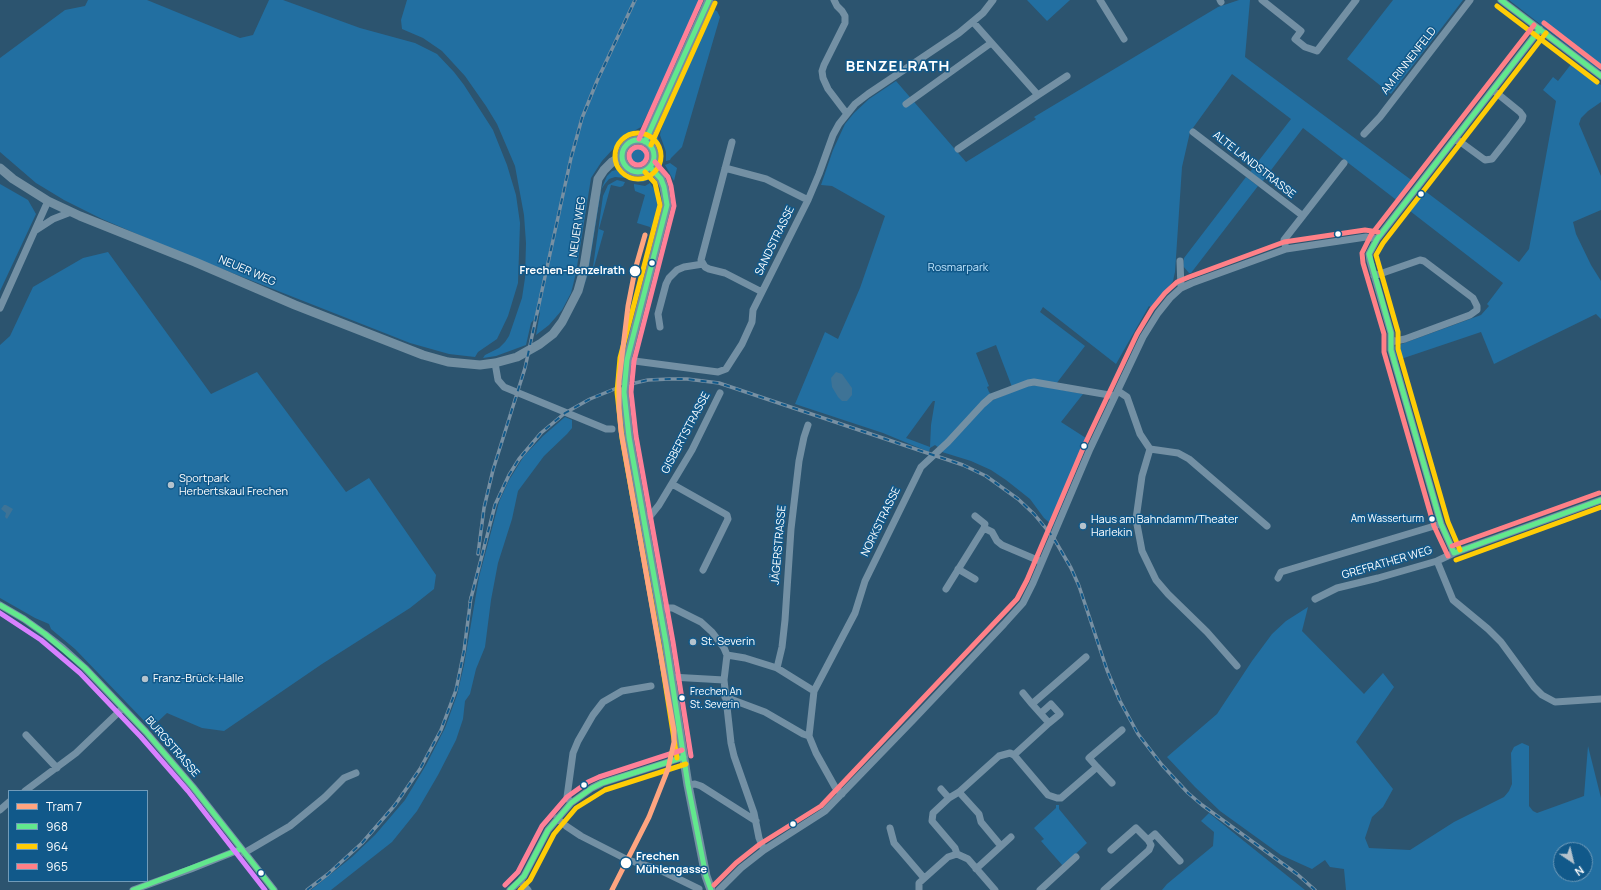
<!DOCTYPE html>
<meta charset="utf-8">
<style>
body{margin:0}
#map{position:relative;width:1601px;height:890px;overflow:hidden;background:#2c546f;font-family:Manrope,sans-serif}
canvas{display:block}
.legend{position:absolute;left:8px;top:790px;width:140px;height:92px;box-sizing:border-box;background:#11598a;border:1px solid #709bb9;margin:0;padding:5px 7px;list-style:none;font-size:12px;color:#fff}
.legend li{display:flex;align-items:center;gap:8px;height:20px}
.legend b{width:20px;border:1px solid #709bb9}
.north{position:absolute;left:1553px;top:842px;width:40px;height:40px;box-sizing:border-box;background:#11598a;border:1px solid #709bb9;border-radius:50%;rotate:145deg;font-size:11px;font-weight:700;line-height:16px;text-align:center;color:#fff}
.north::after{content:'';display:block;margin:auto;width:14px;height:18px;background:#b5c3cd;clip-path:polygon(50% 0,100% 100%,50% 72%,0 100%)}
</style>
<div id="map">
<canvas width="1601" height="890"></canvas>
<ul class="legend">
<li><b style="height:5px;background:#ffa580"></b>Tram 7</li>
<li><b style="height:5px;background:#62e88d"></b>968</li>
<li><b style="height:5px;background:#ffcc06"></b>964</li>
<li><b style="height:5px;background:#ff8087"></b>965</li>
</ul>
<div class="north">N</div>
</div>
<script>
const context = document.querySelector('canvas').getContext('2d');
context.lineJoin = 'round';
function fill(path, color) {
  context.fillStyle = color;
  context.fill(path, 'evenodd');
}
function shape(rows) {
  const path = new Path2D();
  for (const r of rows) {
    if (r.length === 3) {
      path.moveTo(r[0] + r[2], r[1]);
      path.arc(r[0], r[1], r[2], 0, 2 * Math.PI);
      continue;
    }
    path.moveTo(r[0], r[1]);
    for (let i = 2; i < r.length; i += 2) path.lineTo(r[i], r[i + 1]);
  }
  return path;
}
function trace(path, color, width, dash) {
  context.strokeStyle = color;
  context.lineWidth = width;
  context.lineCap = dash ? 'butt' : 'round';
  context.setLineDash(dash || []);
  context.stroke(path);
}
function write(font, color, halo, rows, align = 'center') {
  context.font = font + ' Manrope,sans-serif';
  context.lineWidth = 3;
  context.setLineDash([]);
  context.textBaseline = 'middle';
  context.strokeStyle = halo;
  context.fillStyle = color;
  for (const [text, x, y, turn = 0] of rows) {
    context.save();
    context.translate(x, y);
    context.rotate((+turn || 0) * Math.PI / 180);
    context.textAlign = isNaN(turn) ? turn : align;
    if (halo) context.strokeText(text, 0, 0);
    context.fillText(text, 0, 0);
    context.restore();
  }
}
fill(shape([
 [88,0,147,0,240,38,253,35,269,0,283,0,360,28,415,43,437,54,454,72,464,85,493,130,507,165,516,195,520,223,518,283,508,316,497,339,478,352,475,357,449,354,410,343,179,252,102,219,64,200,36,183,0,152,0,58,65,10,85,6],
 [407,0,703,0,641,127,625,136,602,161,591,178,576,273,571,293,562,310,549,325,536,335,540,312,531,323,526,345,496,356,483,358,485,355,499,348,505,342,509,336,522,298,525,278,526,243,524,215,515,166,497,124,486,106,465,76,442,51,423,38,402,29,401,20],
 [1027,0,1070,0,1047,21],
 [1239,0,1250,0,1245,57,1414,182,1399,202,1303,128,1262,182,1250,172,1291,119,1232,74,1190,132,1182,167,1175,272,1173,281,1154,309,1149,306,1116,364,1043,307,1040,312,1085,346,1056,384,1012,387,996,345,976,353,989,386,987,387,989,392,992,395,939,448,935,445,930,448,929,452,883,433,795,404,825,332,838,339,860,288,885,216,832,186,821,185,833,150,845,124,854,113,869,99,896,81,966,162,1036,119,1034,117,1218,7],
 [933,401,935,401,931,425,930,447,906,438],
 [1393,0,1463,0,1391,94,1347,59],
 [1509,0,1601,0,1601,70,1598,69],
 [710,10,692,47,658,129,657,135,663,155,660,167,658,163,655,134,691,46,708,11],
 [714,10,717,11,720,17,682,147,671,158,670,160,666,161,666,152,660,135,661,130,678,87],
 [1572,63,1601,85,1601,102,1588,111,1581,118,1579,124,1601,176,1601,210,1573,222,1576,234,1591,265,1601,281,1601,319,1596,314,1494,364,1481,332,1392,362,1388,349,1481,315,1489,306,1487,304,1503,283,1410,211,1425,191,1519,262,1529,249,1556,101,1543,90,1553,77,1558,81],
 [638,156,11],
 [670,163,677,168,674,181,665,165],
 [616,170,623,173,626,178,615,177,609,179,604,185,601,190,588,273,585,284,600,192,607,176,612,171],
 [643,176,651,178,643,182,635,181],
 [1246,177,1258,186,1191,273,1189,273,1183,266,1184,258],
 [617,180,625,182,623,186,620,187,611,185,599,229,604,231,592,274,603,196,608,185],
 [650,183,657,194,660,209,653,233,650,227,637,223,645,195,635,191,634,186,634,184,645,186],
 [0,184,28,200,36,214,0,291],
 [108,252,211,394,257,372,346,492,369,478,436,575,434,589,410,608,322,664,224,731,202,728,167,713,151,728,75,649,51,629,49,624,35,618,0,598,0,345,10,336,33,287,83,258],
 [1030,384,1083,394,1061,422,1089,440,1053,526,1044,518,1030,499,1006,480,991,470,971,461,942,452,984,406,991,401],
 [565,417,572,420,572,428,567,434,544,456,518,491,512,519,498,563,491,600,485,647,476,669,470,694,465,701,463,719,456,740,438,775,417,811,392,842,331,890,311,890,352,857,375,835,405,800,426,765,445,728,457,695,464,665,479,577,499,502,509,480,524,456,543,436],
 [1308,607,1302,631,1364,694,1383,673,1394,687,1356,742,1393,789,1383,807,1372,817,1365,838,1369,848,1410,850,1454,822,1504,797,1509,791,1512,784,1511,753,1514,747,1522,743,1529,746,1529,806,1533,811,1537,813,1584,796,1588,746,1601,798,1601,890,1346,890,1344,869,1330,867,1325,860,1312,869,1281,855,1220,811,1195,787,1167,757,1217,714,1252,661,1272,634,1286,621],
 [1561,850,1585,850,1585,874,1561,874],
 [1056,805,1059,805,1059,809,1087,843,1063,866,1041,841,1044,839,1034,828,1056,808],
 [1209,813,1275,866,1305,890,1162,890,1167,884,1213,846,1214,832,1201,821]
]), '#226fa1');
fill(shape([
 [836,372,842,374,852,388,852,395,847,401,842,401,838,397,832,387,831,378],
 [4,505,6,505,13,509,7,519,5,517,6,513,1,509]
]), '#3e7396');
trace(shape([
 [834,0,837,6,842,11,845,16,845,23,824,65,822,71,823,78,828,89,847,114],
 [1100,0,1124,39],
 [1220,0,1221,2],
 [1262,0,1301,31,1295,39,1305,47,1317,51,1356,0],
 [1501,0,1601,76],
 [1038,95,1067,76],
 [906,104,991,43],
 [1193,132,1303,216],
 [1364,134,1380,117,1470,0],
 [1455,138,1485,160,1492,159,1507,140,1522,120,1523,116,1520,112,1493,90],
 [732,142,701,260,705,267,709,269,725,273,762,292],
 [958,149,1038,95,973,22],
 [725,168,766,179,808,200],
 [36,230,53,219,71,212],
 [1286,249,1284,240,1344,163],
 [1180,261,1181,288],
 [1374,276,1420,260,1424,261,1473,298,1477,306,1477,310,1470,315,1405,339,1391,342],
 [0,308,48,201],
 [660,327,658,314,666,284,669,278,677,270,684,267,703,264],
 [627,360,718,372,726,369,742,344,752,322,753,310,808,200,819,174,833,135,839,124,855,104,868,94,959,33,983,13,993,0],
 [495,363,498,380,504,387,606,429,612,429],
 [1118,391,1127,397,1140,434,1150,449,1142,476,1136,519,1142,551,1156,580,1168,594,1207,632,1237,666],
 [1150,449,1178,453,1189,459,1267,526],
 [672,484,727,515,728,519,703,570],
 [643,518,651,515,659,505,692,450,720,393],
 [984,528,992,532,997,541,1002,545,1042,562],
 [1454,553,1441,524,1391,350,1391,333,1370,261,1369,254,1377,239,1540,29],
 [1437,561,1453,600,1488,629,1501,642,1534,687,1542,695,1555,702,1601,699],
 [958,569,975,579],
 [1278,578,1281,572,1441,524],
 [946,589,984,528,985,524,975,516],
 [1315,599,1337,588,1378,578,1437,561,1454,553,1601,500],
 [0,605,24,619,45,634,63,648,85,668,146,732,193,787,274,890],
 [659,608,673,608,701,622,712,632,724,648,727,655,724,680,731,743,734,756,754,813,759,838,764,850],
 [727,655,745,658,777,668,814,691],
 [777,668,782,647,785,620,791,529,799,461,804,437,808,425],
 [671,677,724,680],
 [1023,693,1032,704],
 [725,697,765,712,803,734,809,736],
 [1041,713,1051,704,1060,714,1049,723],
 [26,735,57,768],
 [1014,755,1048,795,1057,798,1061,798,1097,767,1089,758,1122,730],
 [1097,767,1112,783],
 [688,785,695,784,701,786,756,821],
 [941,789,949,798],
 [25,791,76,753,123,708],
 [959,792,979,814,981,822,1001,846],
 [842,794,835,787,816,753,809,736,814,691,855,613,865,581,921,467,948,442,983,404,991,397,1028,383,1034,382,1115,396],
 [571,803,567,797,573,753,578,741,593,715,603,702,622,691,651,686],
 [0,810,9,802],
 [557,818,566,826,581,836,628,860,658,869,699,889],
 [890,828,894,843,924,878],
 [1148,840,1155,834,1180,861],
 [244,853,290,826,325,797,344,778,356,773],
 [957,854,955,848,932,821,933,813,949,798,959,792,999,756,1010,753,1014,755,1049,723,1032,704,1086,657],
 [976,869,1011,837],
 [520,881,528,890],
 [133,890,191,869,241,849],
 [510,890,520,881,524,876,548,830,571,803,592,788,602,783,684,757],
 [719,890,741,868,764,850,825,811,913,720,1004,624,1023,603,1033,583,1090,449,1143,337,1158,313,1170,298,1181,288,1192,283,1286,249,1366,237,1377,239],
 [919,890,919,883,948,857,957,854,968,859,995,890],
 [1040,890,1076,857],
 [1104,890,1149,850,1151,845,1148,840,1136,828,1111,850]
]), '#7390a4', 7);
trace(shape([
 [638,156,16],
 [645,142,709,0],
 [650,167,661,179,664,187,667,205,627,360,624,392,629,437,666,643,688,785,706,876,711,890],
 [0,168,13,179,48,201,80,216,195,262,295,305,423,355,448,362,480,365,495,363,517,357,540,344,553,334,562,322,578,291,583,273,598,179,604,170,612,162,621,157]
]), '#728fa2', 9);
const rail = shape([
 [478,554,484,508,493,470,525,368,571,158,582,118,597,81,635,0],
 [470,602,495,505,509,475,519,459,541,433,565,413,590,399,622,386,648,380,670,379,687,379,719,383,963,465,986,476,1018,499,1034,514,1053,537,1071,568,1079,586,1107,670,1120,701,1138,734,1162,765,1188,793,1202,805,1297,874,1315,890],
 [307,890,328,874,362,843,395,805,420,769,441,730,456,690,464,651,471,597]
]);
trace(rail, '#7790a3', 3.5);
trace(rail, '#11598a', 2, [6]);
trace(shape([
 [1501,0,1601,76],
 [638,156,16],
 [645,142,709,0],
 [650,167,661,179,664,187,667,205,627,360,624,392,629,437,666,643,688,785,706,876,711,890],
 [1454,553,1441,524,1391,350,1391,333,1369,254,1377,239,1540,29],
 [1454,553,1601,500],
 [0,605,24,619,45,634,85,668,146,732,193,787,274,890],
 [133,890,241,849],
 [510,890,524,876,548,830,571,803,592,788,602,783,684,757]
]), '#62e88d', 5);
trace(shape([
 [1497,6,1597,82],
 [638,156,23],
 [651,145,715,3],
 [645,172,655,183,660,205,620,358,617,392,622,438,659,644,677,758],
 [1460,550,1448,522,1398,349,1398,332,1376,255,1383,243,1546,33],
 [1456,560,1601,507],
 [520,890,530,880,554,834,576,808,605,790,686,764]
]), '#ffcc06', 5);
trace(shape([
 [1544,23,1601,67],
 [1452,546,1599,493],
 [1448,556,1434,526,1384,352,1384,334,1363,263,1362,253,1371,235,1534,25],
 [714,885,736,863,760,844,821,806,1017,599,1027,580,1084,446,1137,334,1152,309,1165,293,1177,282,1189,277,1284,242,1365,230,1378,232]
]), '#ff8087', 5);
trace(shape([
 [639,139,701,0],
 [638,156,9],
 [655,162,668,177,671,186,674,206,634,361,631,392,636,436,673,642,691,756],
 [505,885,518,872,542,826,567,797,588,782,599,777,682,750]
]), '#ff8098', 5);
trace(shape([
 [0,613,41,640,80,673,141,737,188,791,265,890]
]), '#d880ff', 5);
trace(shape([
 [612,890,649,817,668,769,674,742,674,731,621,431,619,408,619,381,628,306,635,270,645,235]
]), '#ffa580', 5);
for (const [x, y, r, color] of [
 [1421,194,3.5,"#fff"],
 [1338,234,3.5,"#fff"],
 [652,263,3.5,"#fff"],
 [635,271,6,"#fff"],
 [1084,446,3.5,"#fff"],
 [171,485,4,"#b5c3cd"],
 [1432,519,3.5,"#fff"],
 [1083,526,4,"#b5c3cd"],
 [693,642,4,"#b5c3cd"],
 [145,679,4,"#b5c3cd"],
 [682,698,3.5,"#fff"],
 [584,785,3.5,"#fff"],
 [793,824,3.5,"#fff"],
 [626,863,6,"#fff"],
 [261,873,3.5,"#fff"]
]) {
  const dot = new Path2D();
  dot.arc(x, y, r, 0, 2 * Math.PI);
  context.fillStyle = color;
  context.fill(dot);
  trace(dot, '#11598a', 1.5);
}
write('10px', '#fff', '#11598a', [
 ["Am Wasserturm",1424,519],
 ["Frechen An",690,692,"left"],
 ["St. Severin",690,705,"left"]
], 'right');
write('11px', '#fff', '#11598a', [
 ["AM RINNENFELD",1409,61,-52],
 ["ALTE LANDSTRASSE",1254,165,38],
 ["NEUER WEG",578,227,-82],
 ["SANDSTRASSE",775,241,-64],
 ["NEUER WEG",247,271,23],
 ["GISBERTSTRASSE",686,433,-62],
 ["NORKSTRASSE",881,522,-64],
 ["JÄGERSTRASSE",779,545,-85],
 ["GREFRATHER WEG",1387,563,-16],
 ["BURGSTRASSE",172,747,49]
]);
write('11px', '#bee4fd', '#11598a', [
 ["Rosmarpark",958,268]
]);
write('bold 11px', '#fff', '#11598a', [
 ["Frechen-Benzelrath",625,271],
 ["Frechen",636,857,"left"],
 ["Mühlengasse",636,870,"left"]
], 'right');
write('11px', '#fff', '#11598a', [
 ["Sportpark",179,479],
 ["Herbertskaul Frechen",179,492],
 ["Haus am Bahndamm/Theater",1091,520],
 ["Harlekin",1091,533],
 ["St. Severin",701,642],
 ["Franz-Brück-Halle",153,679]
], 'left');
context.letterSpacing = '1px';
write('bold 15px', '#fff', '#11598a', [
 ["BENZELRATH",898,67]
]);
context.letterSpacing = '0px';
</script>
